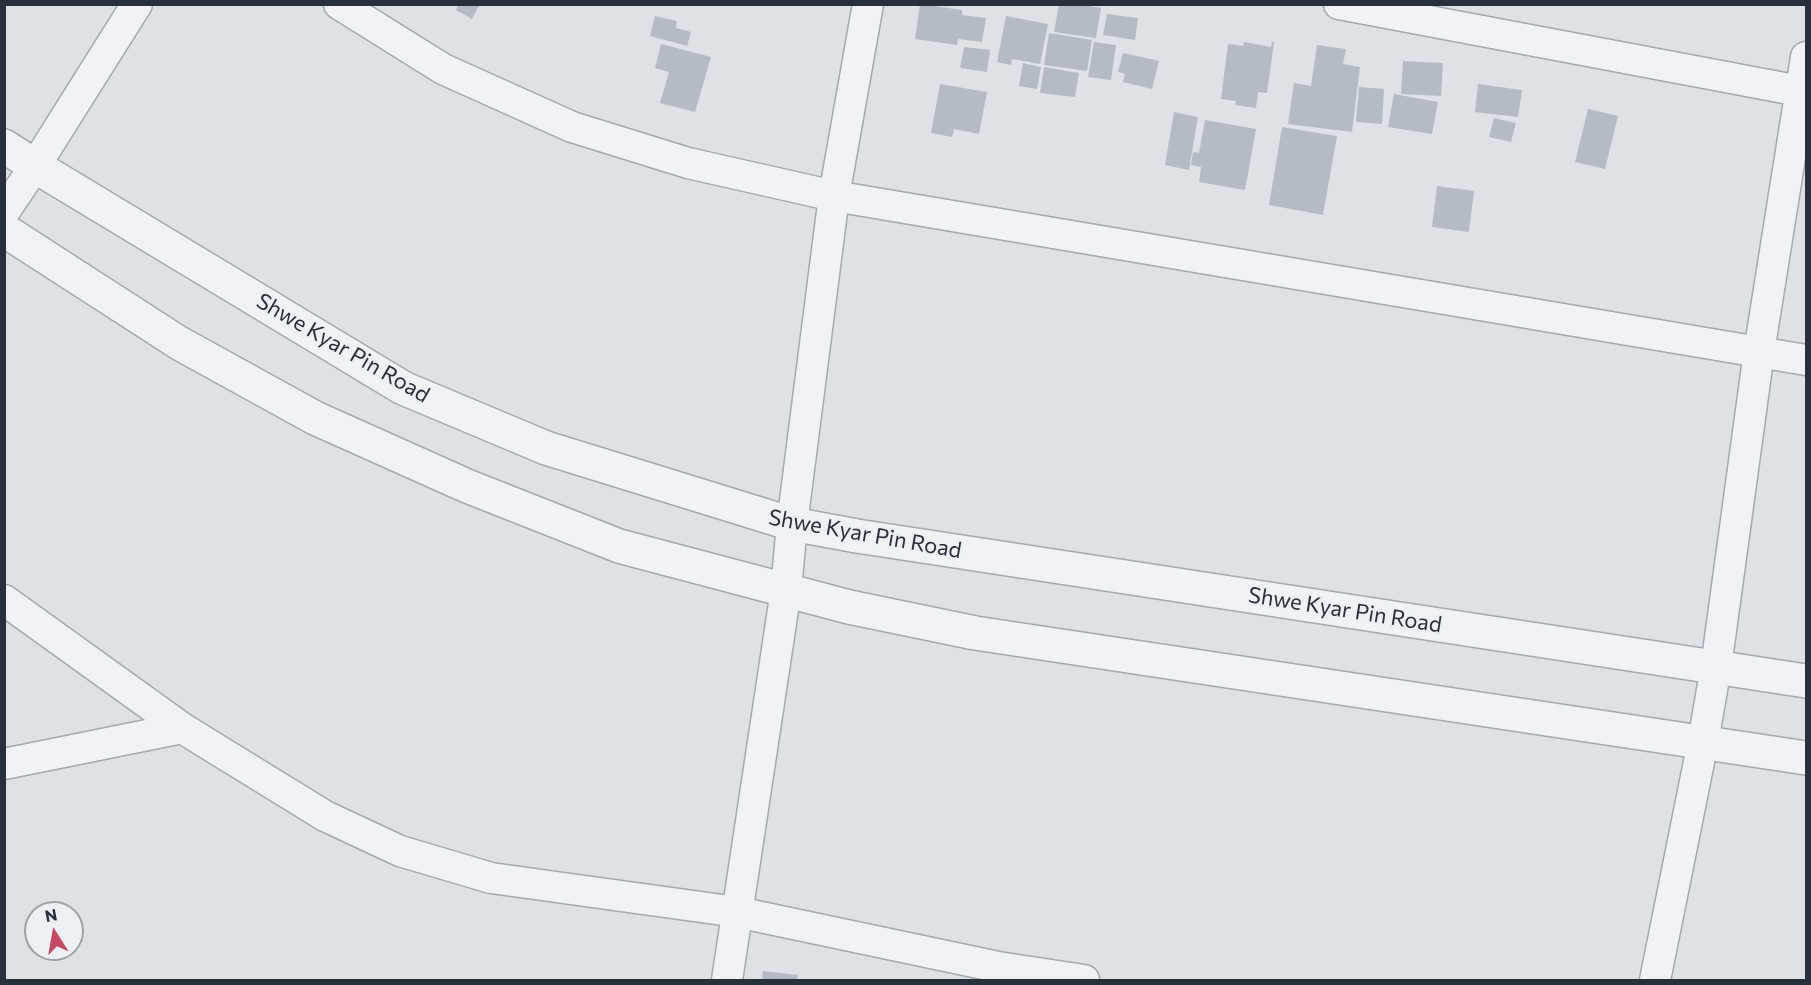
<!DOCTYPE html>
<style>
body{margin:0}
#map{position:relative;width:1811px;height:985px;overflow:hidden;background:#dee2e7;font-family:Commissioner,sans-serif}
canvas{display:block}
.frame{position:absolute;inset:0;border:6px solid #28303c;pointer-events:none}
.north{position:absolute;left:24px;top:901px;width:60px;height:60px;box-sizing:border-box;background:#edf0f4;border:2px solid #9ea3aa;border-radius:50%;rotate:349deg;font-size:16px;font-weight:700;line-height:24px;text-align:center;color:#28303c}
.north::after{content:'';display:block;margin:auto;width:21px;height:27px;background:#c64862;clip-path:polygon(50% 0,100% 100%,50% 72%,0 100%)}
</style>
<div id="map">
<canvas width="1811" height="985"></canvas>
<div class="frame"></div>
<div class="north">N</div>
</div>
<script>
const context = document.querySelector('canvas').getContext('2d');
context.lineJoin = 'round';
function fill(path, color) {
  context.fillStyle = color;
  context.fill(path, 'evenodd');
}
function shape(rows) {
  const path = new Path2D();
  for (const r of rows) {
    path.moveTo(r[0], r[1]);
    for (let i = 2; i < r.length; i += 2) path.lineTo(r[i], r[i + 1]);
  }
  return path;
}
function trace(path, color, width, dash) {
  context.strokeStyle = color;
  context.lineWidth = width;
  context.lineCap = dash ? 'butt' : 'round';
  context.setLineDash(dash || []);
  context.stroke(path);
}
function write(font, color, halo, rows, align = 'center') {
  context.font = font + ' Commissioner,sans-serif';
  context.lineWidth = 5;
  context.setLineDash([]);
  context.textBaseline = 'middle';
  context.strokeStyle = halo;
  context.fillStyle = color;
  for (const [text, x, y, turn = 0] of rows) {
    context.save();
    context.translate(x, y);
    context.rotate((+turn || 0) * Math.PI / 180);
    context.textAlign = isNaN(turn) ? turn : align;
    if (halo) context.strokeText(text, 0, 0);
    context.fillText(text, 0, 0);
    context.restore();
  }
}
fill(shape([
 [459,4,480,4,472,19,456,10],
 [920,4,962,10,962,15,986,18,982,42,958,39,957,45,915,39],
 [1059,4,1077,4,1101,8,1096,38,1054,32],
 [1107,14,1138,18,1135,40,1103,35],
 [655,16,677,21,676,28,691,32,687,46,650,36],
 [1006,16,1048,24,1040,64,1012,59,1011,65,997,62],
 [1049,33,1092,40,1087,71,1044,65],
 [1094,42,1116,45,1111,80,1088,77],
 [1244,42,1271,47,1272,42,1274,42,1267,93,1258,92,1256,108,1235,105,1236,101,1221,99,1228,44,1243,46],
 [661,44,711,57,695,112,660,103,669,72,655,68],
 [1317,45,1346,49,1343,64,1360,67,1352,132,1288,124,1294,83,1311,86],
 [964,47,990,50,987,72,960,68],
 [1123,53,1159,61,1152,89,1123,82,1125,74,1118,72],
 [1403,61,1443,63,1441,96,1401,94],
 [1023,63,1041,67,1037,89,1019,86],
 [1044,67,1079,73,1075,97,1040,93],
 [940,84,987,92,979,134,954,129,952,137,931,133],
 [1478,84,1522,90,1518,117,1475,112],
 [1359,87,1384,89,1382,124,1356,122],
 [1394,94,1438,102,1432,134,1388,127],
 [1588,109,1618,116,1605,169,1575,162],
 [1174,112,1198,117,1189,170,1165,165],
 [1494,118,1516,123,1511,142,1489,137],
 [1205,120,1256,129,1245,190,1199,182,1201,167,1191,165,1193,152,1199,153],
 [1282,127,1337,136,1323,215,1269,205],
 [1437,186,1474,191,1469,232,1432,227],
 [763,971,798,975,797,980,762,980]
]), '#b5bbc3');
const minor = shape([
 [339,4,443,69,572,127,688,163,834,196,1806,360],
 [1339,4,1800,91],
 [4,212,35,166,137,4],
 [4,600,182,728,325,816,400,851,491,878,737,912,998,967,1084,980],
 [4,764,182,728],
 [727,980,786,590,792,524,834,196,868,4],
 [1655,980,1703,742,1716,667,1759,352,1806,57]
]);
const tertiary = shape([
 [4,146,35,166,403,388,546,448,792,524,857,536,1806,681],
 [4,230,179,343,315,418,467,486,619,546,849,607,975,633,1806,758]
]);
trace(minor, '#a4a9b0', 33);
trace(tertiary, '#a4a9b0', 36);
trace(minor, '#f0f2f5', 30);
trace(tertiary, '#f0f2f5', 33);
write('22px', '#28303c', '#edf0f4', [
 ["Shwe Kyar Pin Road",343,348,30],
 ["Shwe Kyar Pin Road",865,534,10],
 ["Shwe Kyar Pin Road",1345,610,9]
]);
</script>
